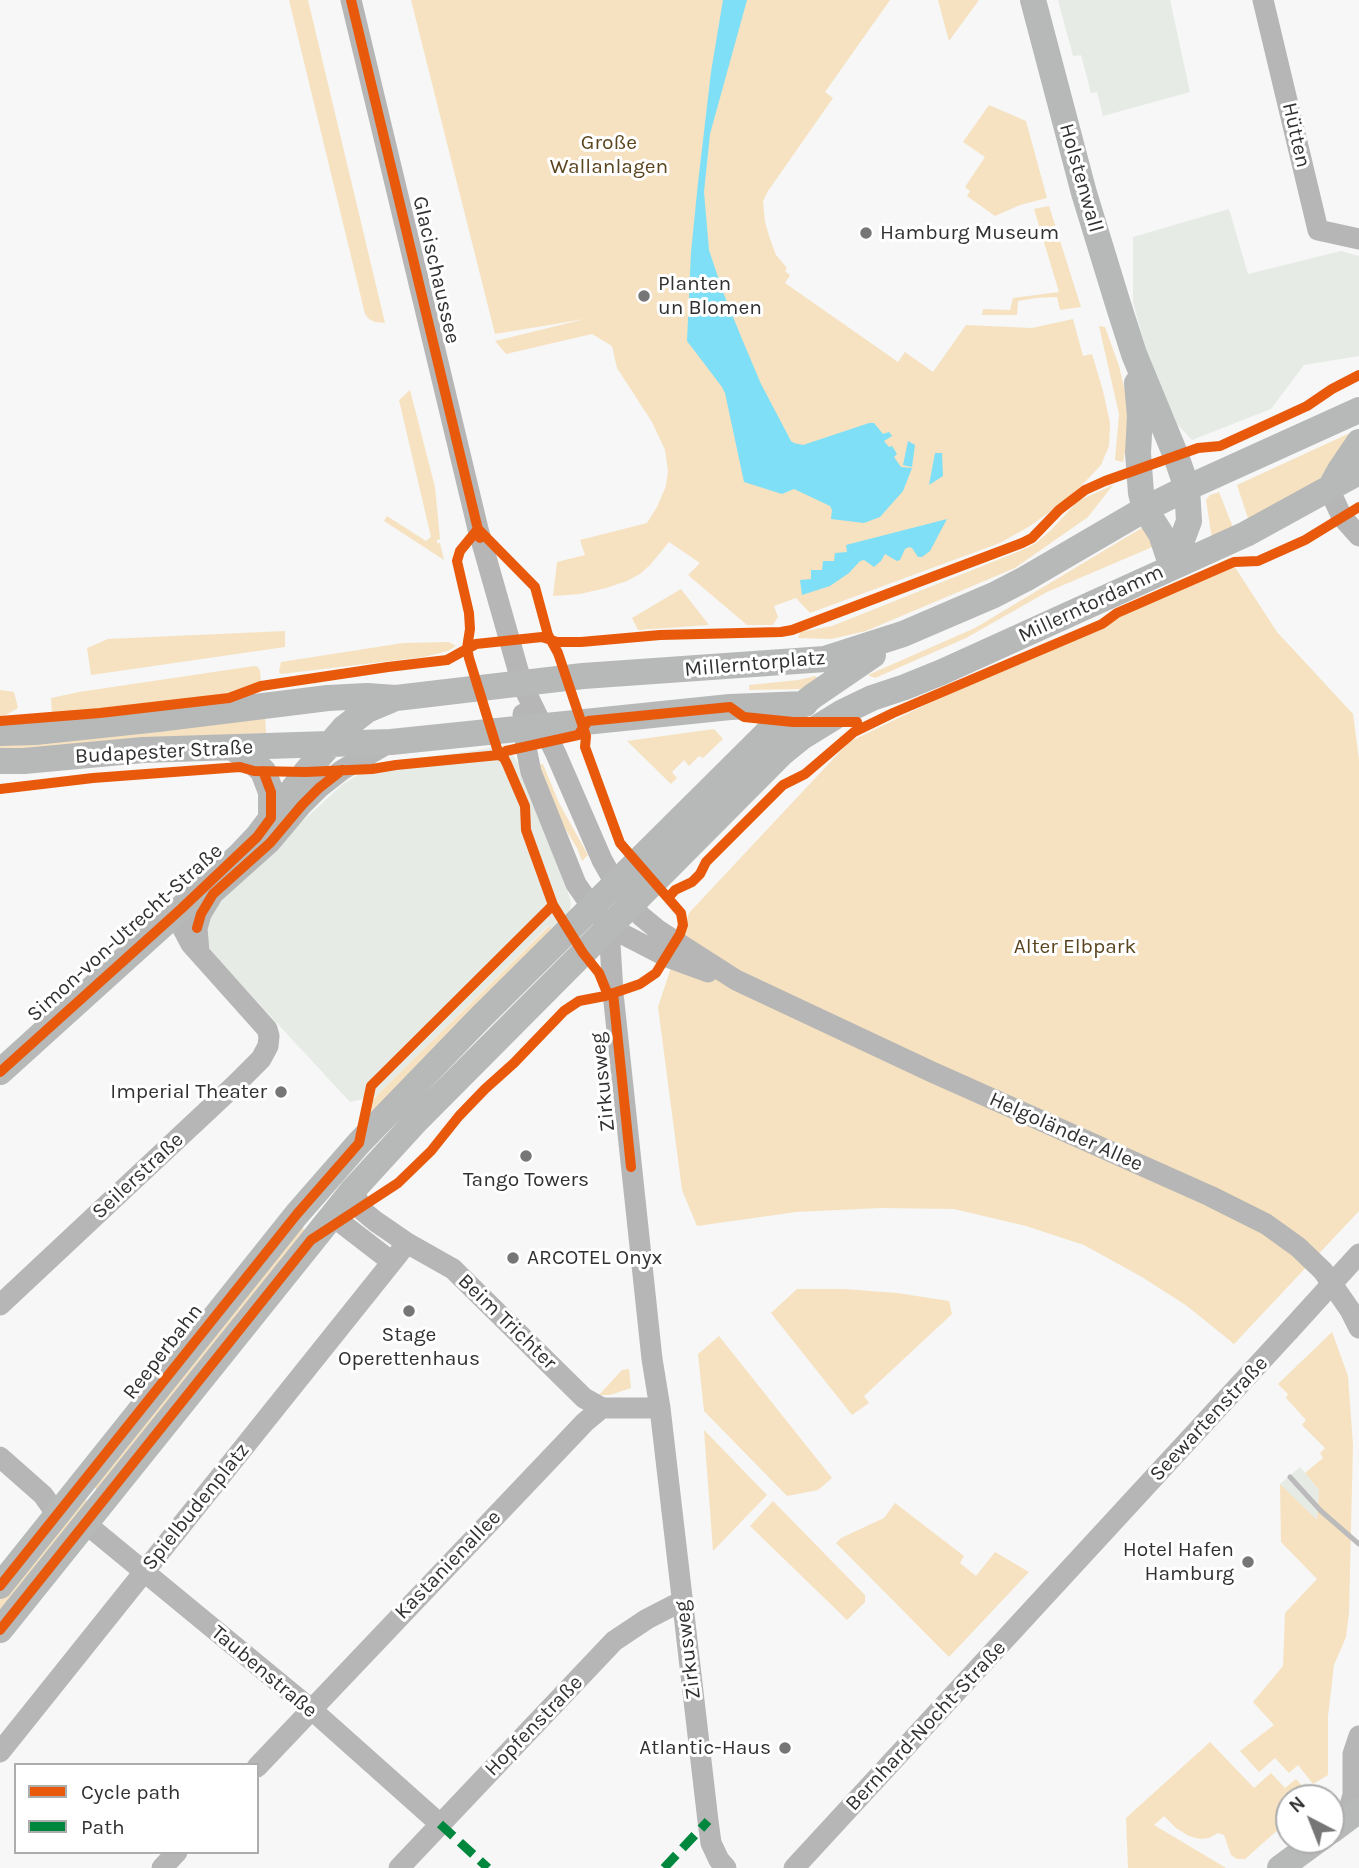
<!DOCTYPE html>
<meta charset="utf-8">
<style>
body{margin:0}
#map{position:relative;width:1359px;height:1868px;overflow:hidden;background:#f6f7f6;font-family:Karla,sans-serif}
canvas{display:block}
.legend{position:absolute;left:14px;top:1763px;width:245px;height:91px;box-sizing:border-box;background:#fff;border:2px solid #acadac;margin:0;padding:9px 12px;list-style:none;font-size:21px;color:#303130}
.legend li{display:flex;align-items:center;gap:14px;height:35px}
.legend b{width:35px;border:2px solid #acadac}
.north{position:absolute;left:1275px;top:1784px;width:70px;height:70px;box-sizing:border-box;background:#fff;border:2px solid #acadac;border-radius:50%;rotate:318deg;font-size:19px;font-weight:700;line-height:28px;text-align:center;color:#303130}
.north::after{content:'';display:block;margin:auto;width:24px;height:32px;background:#757675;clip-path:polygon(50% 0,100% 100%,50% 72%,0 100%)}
</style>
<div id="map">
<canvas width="1359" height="1868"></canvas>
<ul class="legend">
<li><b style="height:9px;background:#e8590c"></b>Cycle path</li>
<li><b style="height:9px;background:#00873e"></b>Path</li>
</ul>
<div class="north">N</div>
</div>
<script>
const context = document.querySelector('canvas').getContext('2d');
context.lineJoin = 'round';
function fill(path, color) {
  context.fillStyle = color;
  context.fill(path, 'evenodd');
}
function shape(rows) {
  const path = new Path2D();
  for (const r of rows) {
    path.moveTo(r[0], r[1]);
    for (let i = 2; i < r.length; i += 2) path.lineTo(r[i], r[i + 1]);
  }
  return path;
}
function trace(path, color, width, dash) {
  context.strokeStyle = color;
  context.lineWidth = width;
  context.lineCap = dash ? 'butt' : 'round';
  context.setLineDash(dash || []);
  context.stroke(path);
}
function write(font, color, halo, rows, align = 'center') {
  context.font = font + ' Karla,sans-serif';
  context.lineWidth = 6;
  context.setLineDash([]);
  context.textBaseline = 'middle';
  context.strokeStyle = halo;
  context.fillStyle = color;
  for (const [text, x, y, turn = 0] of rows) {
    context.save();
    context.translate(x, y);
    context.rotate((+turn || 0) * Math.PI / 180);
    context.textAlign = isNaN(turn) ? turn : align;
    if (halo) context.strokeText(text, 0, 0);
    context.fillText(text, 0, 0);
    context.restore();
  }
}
fill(shape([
 [1058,0,1170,0,1190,92,1103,116,1097,92,1091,93,1081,55,1073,56],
 [1229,209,1248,274,1341,251,1359,256,1359,356,1304,365,1271,409,1192,440,1177,424,1163,414,1133,302,1133,237],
 [506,745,520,766,535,802,568,892,571,903,570,912,554,932,548,926,376,1096,350,1102,188,927,343,784,377,763,473,751],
 [1300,1467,1319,1490,1317,1521,1280,1484]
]), '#e6ebe6');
fill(shape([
 [289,0,308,0,385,323,375,322,369,319,365,314],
 [411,0,890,0,825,92,833,98,768,191,763,201,765,222,770,239,776,255,787,268,785,271,790,275,785,283,898,362,905,352,933,372,966,325,1032,328,1073,319,1083,356,1092,354,1103,391,1110,423,1109,446,1101,465,1082,485,1055,508,1030,526,1000,543,810,613,796,598,774,606,778,617,773,625,747,625,688,575,700,563,669,542,650,565,640,574,627,581,606,588,580,594,553,596,557,562,585,555,580,540,647,523,657,507,666,486,668,471,665,450,652,422,617,368,612,346,592,334,506,354,495,341,585,319,495,334],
 [938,0,979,0,949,41],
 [989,105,1026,121,1047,198,1020,205,995,216,967,196,970,191,965,187,985,157,963,142],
 [1049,206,1081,307,1060,310,1057,297,1036,298,1018,301,1017,315,982,315,983,309,1010,310,1013,298,1059,292,1034,209],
 [1099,326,1105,327,1119,366,1126,395,1129,415,1127,442,1123,462,1115,460,1119,414],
 [410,390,435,487,440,539,437,540,437,543,440,543,444,560,384,521,387,516,426,541,431,537,399,400],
 [1350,433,1356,437,1316,483,1249,521,1237,485],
 [1113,485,1088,517,1015,568,866,631,831,639,798,638,800,632,832,626,1025,549,1036,543,1051,530,1078,501],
 [1219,492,1234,530,1212,539,1206,500,1210,495],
 [1145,526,1157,545,1047,592,966,638,875,678,868,675,975,628],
 [1229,558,1277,632,1353,714,1359,760,1359,1211,1234,1344,1187,1306,1142,1277,1084,1245,1026,1226,954,1209,881,1208,796,1212,697,1226,682,1190,658,1007,689,913,849,742],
 [681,589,709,625,638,630,632,618],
 [285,631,285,647,91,675,87,648,108,639],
 [449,642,456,646,448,651,424,657,281,674,279,672,281,662,403,643],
 [254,666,258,667,260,671,261,683,224,697,52,716,51,698,79,692],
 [816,676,818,680,801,689,749,690,749,685,798,680],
 [0,690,14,692,18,708,0,718],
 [265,714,266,733,221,735,0,752,0,745],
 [714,729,723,739,703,758,699,756,689,766,684,760,672,772,677,778,671,784,627,741],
 [543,764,559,803,588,855,582,861,577,848,559,819,537,765],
 [549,926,554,932,366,1122,373,1100,376,1096],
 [300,1226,306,1231,99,1492,92,1485],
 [797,1289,844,1289,897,1293,949,1301,952,1314,864,1396,869,1403,852,1415,771,1313],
 [1332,1332,1348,1376,1353,1445,1349,1613,1346,1637,1334,1665,1328,1716,1328,1775,1313,1784,1298,1765,1289,1773,1275,1758,1259,1772,1240,1751,1274,1725,1253,1702,1283,1666,1285,1613,1317,1579,1281,1542,1280,1484,1317,1520,1319,1490,1305,1473,1323,1458,1320,1453,1325,1448,1302,1425,1306,1420,1286,1398,1288,1394,1278,1384],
 [719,1336,832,1478,818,1490,787,1496,704,1411,698,1354],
 [629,1369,631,1388,610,1395,599,1395,622,1370],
 [704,1430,767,1495,713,1551],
 [82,1497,90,1503,0,1617,0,1600],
 [773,1501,865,1595,865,1602,847,1620,750,1526],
 [895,1503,964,1556,960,1563,976,1576,995,1552,1029,1572,949,1657,836,1543,841,1538,884,1518],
 [1210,1742,1254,1788,1271,1773,1285,1788,1296,1779,1313,1798,1289,1798,1289,1820,1245,1859,1237,1859,1231,1855,1224,1835,1218,1833,1209,1838,1200,1839,1189,1836,1176,1828,1164,1816,1154,1825,1226,1868,1128,1868,1126,1818]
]), '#f6e2c0');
fill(shape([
 [723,0,747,0,710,134,704,192,709,250,723,292,742,339,761,384,791,441,794,443,803,445,869,423,874,423,883,434,889,432,892,436,884,441,889,447,892,446,897,454,894,457,901,467,912,468,903,491,880,517,864,523,831,519,832,510,830,506,794,489,782,494,744,482,725,393,722,387,687,341,691,252,698,183,711,72],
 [908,441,915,445,912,467,903,465],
 [935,453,942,453,943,476,929,485],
 [947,519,930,551,922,557,918,557,912,548,909,547,905,549,900,560,897,561,885,554,881,561,874,567,864,560,860,561,849,573,830,586,802,595,800,580,811,579,811,570,822,570,823,561,834,561,835,553,847,552,846,545]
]), '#7edff7');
trace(shape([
 [351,0,478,529,522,684,556,754,602,860,615,883,631,905,641,916,658,930,736,980,932,1072,1210,1196,1266,1224,1298,1247,1323,1271,1350,1310,1359,1328],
 [1263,0,1318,230,1359,239],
 [1329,489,1342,517,1359,536],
 [523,714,526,747,531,772,576,884,592,907,609,927,667,957,708,972],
 [609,927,613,993,652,1359,660,1408,708,1821,711,1843,719,1860,726,1868],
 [199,952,197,928,201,914,213,894,270,843,302,805,319,788,342,770,387,744],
 [331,1215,392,1262,407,1243,375,1221,363,1211,353,1190],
 [407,1243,453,1269,584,1398,602,1408],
 [0,1305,236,1084,261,1059,268,1046,269,1036,267,1029,191,944,182,927,181,909],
 [0,1457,43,1495,57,1515],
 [85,1523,311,1709,440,1824],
 [0,1752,392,1262],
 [257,1767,585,1422,602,1408,660,1408],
 [1346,1819,1353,1795,1353,1754,1359,1736],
 [162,1868,177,1852],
 [399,1868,614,1641,647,1619,682,1601],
 [794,1868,1289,1331]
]), '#b5b6b5', 21);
trace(shape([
 [1033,0,1084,193,1118,304,1134,354,1176,456,1187,488,1189,521,1172,567],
 [1137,383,1140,416,1138,453,1141,493,1145,509,1161,534,1172,567],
 [1330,488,1340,470,1359,442],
 [0,733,35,732,158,719,328,698,367,696,396,698,583,676,825,659,903,634,994,595,1025,579,1145,509,1187,488,1359,410],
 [233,748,250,759,263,771,271,792,271,818],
 [0,761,24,761,143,750,391,742,730,707,805,704],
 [0,1072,240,855,257,837,306,772,344,728,367,710,391,700],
 [0,1586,297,1214,359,1143,479,1019,772,728,813,696,873,655],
 [0,1630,353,1190,417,1120,781,754,802,737,841,713,872,698,905,687,942,672,1246,534,1359,472],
 [1331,1831,1359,1810],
 [1280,1868,1318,1840]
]), '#b7b8b8', 26);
trace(shape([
 [1290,1477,1321,1511,1359,1544]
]), '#babbba', 5);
trace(shape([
 [1289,1331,1359,1254]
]), '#b5b6b5', 21);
trace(shape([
 [440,1824,488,1868],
 [664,1868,708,1821]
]), '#00873e', 9, [18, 9]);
trace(shape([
 [351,0,480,538],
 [478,529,460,551,457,561,469,613,470,629,467,648,469,658,499,755,504,758,507,764,525,806,526,830,553,905,583,953,599,973,608,995],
 [0,721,100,713,229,698,261,686,388,667,447,660,476,644,542,637,557,642,581,642,660,635,781,632,792,630,1022,543,1032,538,1059,510,1085,490,1105,481,1198,448,1220,446,1307,406,1332,389,1359,375],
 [0,789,93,778,240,767,254,771,306,772,372,769,396,765,499,755,506,751,578,735,588,721,730,707,744,717,793,722,857,722],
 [668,898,675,890,692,882,700,874,706,862,783,785,805,774,854,732,893,713,1102,624,1117,613,1234,562,1258,561,1305,540,1359,507],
 [197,928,201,914,213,894,270,843,302,805,319,788,342,770],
 [613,993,631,1167],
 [0,1072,181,909,257,837,271,818,271,792,263,771],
 [0,1586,297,1214,359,1143,371,1086,553,905],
 [0,1630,311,1240,398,1183,431,1151,459,1116,485,1089,514,1063,564,1011,579,1001,605,996,640,984,656,973,680,934,683,925,681,913,620,843,585,747,586,736,558,653,548,635,535,587,478,529]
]), '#e8590c', 10);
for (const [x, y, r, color] of [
 [866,233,7,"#757675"],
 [644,296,7,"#757675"],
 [281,1092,7,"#757675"],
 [526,1156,7,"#757675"],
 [513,1258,7,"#757675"],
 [409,1311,7,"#757675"],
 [1248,1562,7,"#757675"],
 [785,1748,7,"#757675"]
]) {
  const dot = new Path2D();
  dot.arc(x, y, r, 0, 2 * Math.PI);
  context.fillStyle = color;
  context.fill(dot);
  trace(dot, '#fff', 2.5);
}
write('21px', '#303130', '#fff', [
 ["Hütten",1296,135,77],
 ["Holstenwall",1081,178,74],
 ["Glacischaussee",436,270,77],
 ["Millerntordamm",1091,604,-25],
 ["Millerntorplatz",755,664,-5],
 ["Budapester Straße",164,752,-3],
 ["Simon-von-Utrecht-Straße",125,933,-42],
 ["Zirkusweg",603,1082,-96],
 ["Helgoländer Allee",1066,1132,24],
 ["Seilerstraße",138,1176,-43],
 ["Beim Trichter",507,1322,44],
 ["Reeperbahn",163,1352,-52],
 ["Seewartenstraße",1209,1419,-47],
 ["Spielbudenplatz",196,1507,-51],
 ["Kastanienallee",448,1565,-46],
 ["Zirkusweg",688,1650,-97],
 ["Taubenstraße",264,1672,40],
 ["Hopfenstraße",534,1726,-46],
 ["Bernhard-Nocht-Straße",926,1726,-47]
]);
write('21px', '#5a451e', '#fff', [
 ["Große",609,143],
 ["Wallanlagen",609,167],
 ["Alter Elbpark",1075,947]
]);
write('21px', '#303130', '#fff', [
 ["Hamburg Museum",880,233],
 ["Planten",658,284],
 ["un Blomen",658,308],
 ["Imperial Theater",267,1092,"right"],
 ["Tango Towers",526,1180,"center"],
 ["ARCOTEL Onyx",527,1258],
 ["Stage",409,1335,"center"],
 ["Operettenhaus",409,1359,"center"],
 ["Hotel Hafen",1234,1550,"right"],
 ["Hamburg",1234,1574,"right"],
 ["Atlantic-Haus",771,1748,"right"]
], 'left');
</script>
